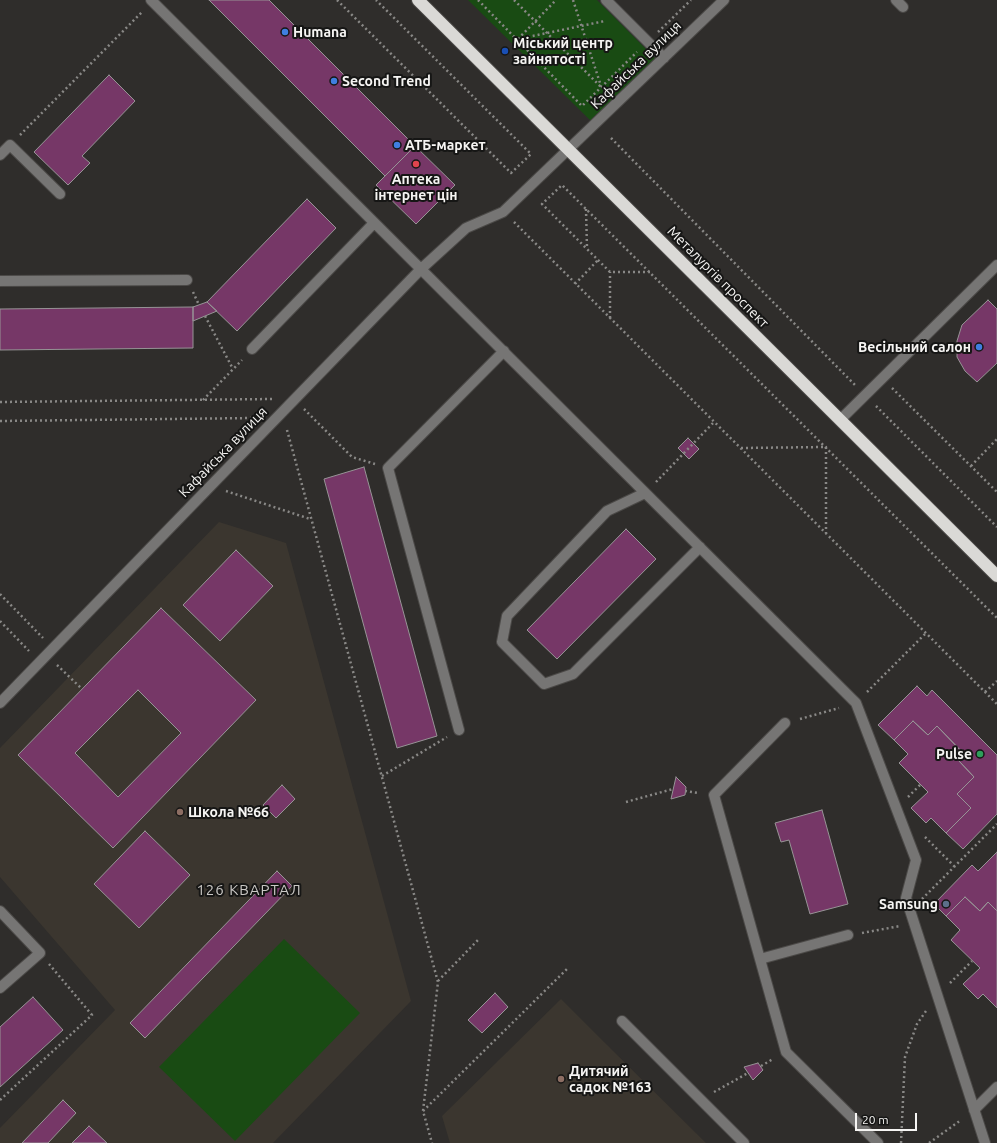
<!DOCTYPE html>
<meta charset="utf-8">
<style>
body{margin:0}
#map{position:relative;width:997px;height:1143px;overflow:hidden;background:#2f2d2b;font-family:Ubuntu,sans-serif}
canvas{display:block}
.scale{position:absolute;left:855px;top:1113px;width:62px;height:18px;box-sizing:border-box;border:2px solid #f6f5f3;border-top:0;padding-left:5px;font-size:12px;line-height:14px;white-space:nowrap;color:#f6f5f3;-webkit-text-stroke:3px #161615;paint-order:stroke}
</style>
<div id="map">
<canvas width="997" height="1143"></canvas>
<div class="scale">20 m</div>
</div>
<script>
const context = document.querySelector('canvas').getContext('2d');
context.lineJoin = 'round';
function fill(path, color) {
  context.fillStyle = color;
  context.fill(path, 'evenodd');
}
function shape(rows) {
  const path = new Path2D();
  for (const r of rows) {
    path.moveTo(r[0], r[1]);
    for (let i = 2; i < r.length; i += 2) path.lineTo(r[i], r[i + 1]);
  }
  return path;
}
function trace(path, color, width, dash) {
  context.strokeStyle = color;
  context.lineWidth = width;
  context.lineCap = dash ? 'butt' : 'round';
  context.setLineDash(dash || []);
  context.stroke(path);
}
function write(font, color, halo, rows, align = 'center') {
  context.font = font + ' Ubuntu,sans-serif';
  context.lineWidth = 4;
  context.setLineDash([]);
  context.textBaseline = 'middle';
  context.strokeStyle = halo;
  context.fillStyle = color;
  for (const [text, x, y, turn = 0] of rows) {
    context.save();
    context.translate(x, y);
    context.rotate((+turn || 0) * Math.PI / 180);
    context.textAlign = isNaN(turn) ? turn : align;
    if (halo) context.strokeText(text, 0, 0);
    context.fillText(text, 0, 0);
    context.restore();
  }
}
fill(shape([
 [219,522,286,543,411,1001,273,1143,0,1143,0,1128,115,1010,0,877,0,748],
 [561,999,603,1041,706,1143,450,1143,442,1116]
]), '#3b362f');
fill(shape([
 [468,0,597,0,655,58,591,121],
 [284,939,360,1013,235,1141,159,1067]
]), '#194b13');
const building = shape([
 [209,0,269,0,415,146,385,176,209,0],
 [109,75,135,101,82,156,90,163,68,185,34,152,109,75],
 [415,146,455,185,416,224,376,185,415,146],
 [307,199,336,228,237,331,207,302,307,199],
 [988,300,997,309,997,363,977,382,965,371,957,357,957,341,962,325,988,300],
 [207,302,217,311,193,321,193,307,207,302],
 [193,307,193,348,0,350,0,309,193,307],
 [688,438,699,449,689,459,678,448,688,438],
 [364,467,437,736,397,748,324,479,364,467],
 [626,529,656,559,557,659,527,630,626,529],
 [236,550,273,586,220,641,183,605,236,550],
 [161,608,256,700,113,848,18,755,161,608],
 [138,690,181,733,118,797,75,753,138,690],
 [917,686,927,696,932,690,997,755,997,814,963,849,946,833,971,808,957,794,974,777,959,761,965,755,937,726,928,735,913,721,894,740,878,725,917,686],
 [913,721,928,735,937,726,965,755,959,761,974,777,957,794,971,808,946,833,931,818,926,823,911,808,928,792,899,763,908,754,894,740,913,721],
 [676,777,686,787,685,795,671,799,676,777],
 [282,785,295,799,276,818,263,805,282,785],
 [822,810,848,904,810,914,789,840,781,842,775,823,822,810],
 [145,831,190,875,139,928,94,884,145,831],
 [997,852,997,911,988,902,980,911,965,897,946,916,934,904,972,865,978,871,997,852],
 [277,871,292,886,145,1038,130,1023,277,871],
 [965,897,980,911,988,902,997,911,997,1008,983,994,978,999,963,984,980,968,951,940,960,930,946,916,965,897],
 [495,993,508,1007,482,1033,468,1020,495,993],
 [33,997,63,1030,0,1087,0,1027,33,997],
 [758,1063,763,1070,753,1080,744,1067,758,1063],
 [63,1100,76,1113,48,1143,22,1143,63,1100],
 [89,1126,107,1143,72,1143,89,1126]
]);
fill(building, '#763767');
trace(building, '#979496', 1);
const minor = shape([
 [151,0,856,703,916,860,906,898,985,1143],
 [606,0,664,58],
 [896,0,903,7],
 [0,155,10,145,60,194],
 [0,281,187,280],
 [252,349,374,223],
 [840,420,997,265],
 [645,493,607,511,507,616,502,642,544,684,573,674,700,547],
 [0,703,421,269,466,228,503,212,724,0],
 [785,723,714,795,786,1052,878,1143],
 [459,730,388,468,504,351],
 [0,911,40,953,0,988],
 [760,959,848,935],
 [622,1021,744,1143],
 [974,1110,997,1087]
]);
const highway = shape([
 [418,0,997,576]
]);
trace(minor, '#4b4947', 12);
trace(highway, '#4b4947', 14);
trace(shape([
 [337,0,511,173,531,154,376,0],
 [478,0,582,106,637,52],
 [514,0,601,87],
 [573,0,601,86],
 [658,32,691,0],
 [518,39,605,21],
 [518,39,556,0],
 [20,135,142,12],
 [611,138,855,385],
 [586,209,587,248],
 [514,222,997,704],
 [650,272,610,272,542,204,562,185,586,209,997,618],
 [575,284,598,260],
 [193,292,199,305],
 [205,316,233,369],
 [610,318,610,272],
 [892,388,997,492],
 [203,400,242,360],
 [0,402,273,399],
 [876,406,997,527],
 [304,409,352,457,375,464],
 [0,421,254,418],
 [287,430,438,982,423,1111,432,1143],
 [741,448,826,447,826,533],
 [971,466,997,439],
 [656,482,714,422],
 [226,491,310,519],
 [0,594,43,638],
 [0,621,29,651],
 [57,665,82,689],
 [867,692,926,633],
 [985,692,997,681],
 [800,719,839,708],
 [382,776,447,737],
 [685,791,699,793],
 [908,797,920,785],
 [626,802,673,789],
 [925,837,955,867],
 [922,899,997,824],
 [862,933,900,926],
 [438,981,479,939],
 [950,983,972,961],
 [761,1066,773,1059],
 [714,1092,748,1073],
 [0,1100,92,1015,49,964],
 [423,1111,568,968],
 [901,1143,905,1057,917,1024,926,1011],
 [929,1143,961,1120]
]), '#898886', 2.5, [2, 3]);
trace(minor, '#767574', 10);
trace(highway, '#dad9d6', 12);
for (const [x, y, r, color] of [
 [285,32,4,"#3f7fe0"],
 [505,51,4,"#1a4fb4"],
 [334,81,4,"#3f7fe0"],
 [397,145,4,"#3f7fe0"],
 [416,164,4,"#e0444e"],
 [979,347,4,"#3f7fe0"],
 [980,754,4,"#2e9e5b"],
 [180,812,4,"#8d6e63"],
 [946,904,4,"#5c6f8a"],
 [561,1079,4,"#8d6e63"]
]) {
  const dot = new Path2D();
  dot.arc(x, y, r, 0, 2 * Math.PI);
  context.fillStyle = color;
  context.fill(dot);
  trace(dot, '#161615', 1.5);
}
write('bold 14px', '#f6f5f3', '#161615', [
 ["Humana",293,32],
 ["Міський центр",513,43],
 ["зайнятості",513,59],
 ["Second Trend",342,81],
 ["АТБ-маркет",405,145],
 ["Аптека",416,179,"center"],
 ["інтернет цін",416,195,"center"],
 ["Весільний салон",971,347,"right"],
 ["Pulse",972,754,"right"],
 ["Школа №66",188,812],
 ["Samsung",938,904,"right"],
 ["Дитячий",569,1071],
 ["садок №163",569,1087]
], 'left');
write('14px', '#f6f5f3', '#161615', [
 ["Кафайська вулиця",636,65,-44],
 ["Металургів проспект",718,277,45],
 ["Кафайська вулиця",223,452,-46]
]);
context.letterSpacing = '1px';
write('15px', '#cac8c5', '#161615', [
 ["126 КВАРТАЛ",249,890]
]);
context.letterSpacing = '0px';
</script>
